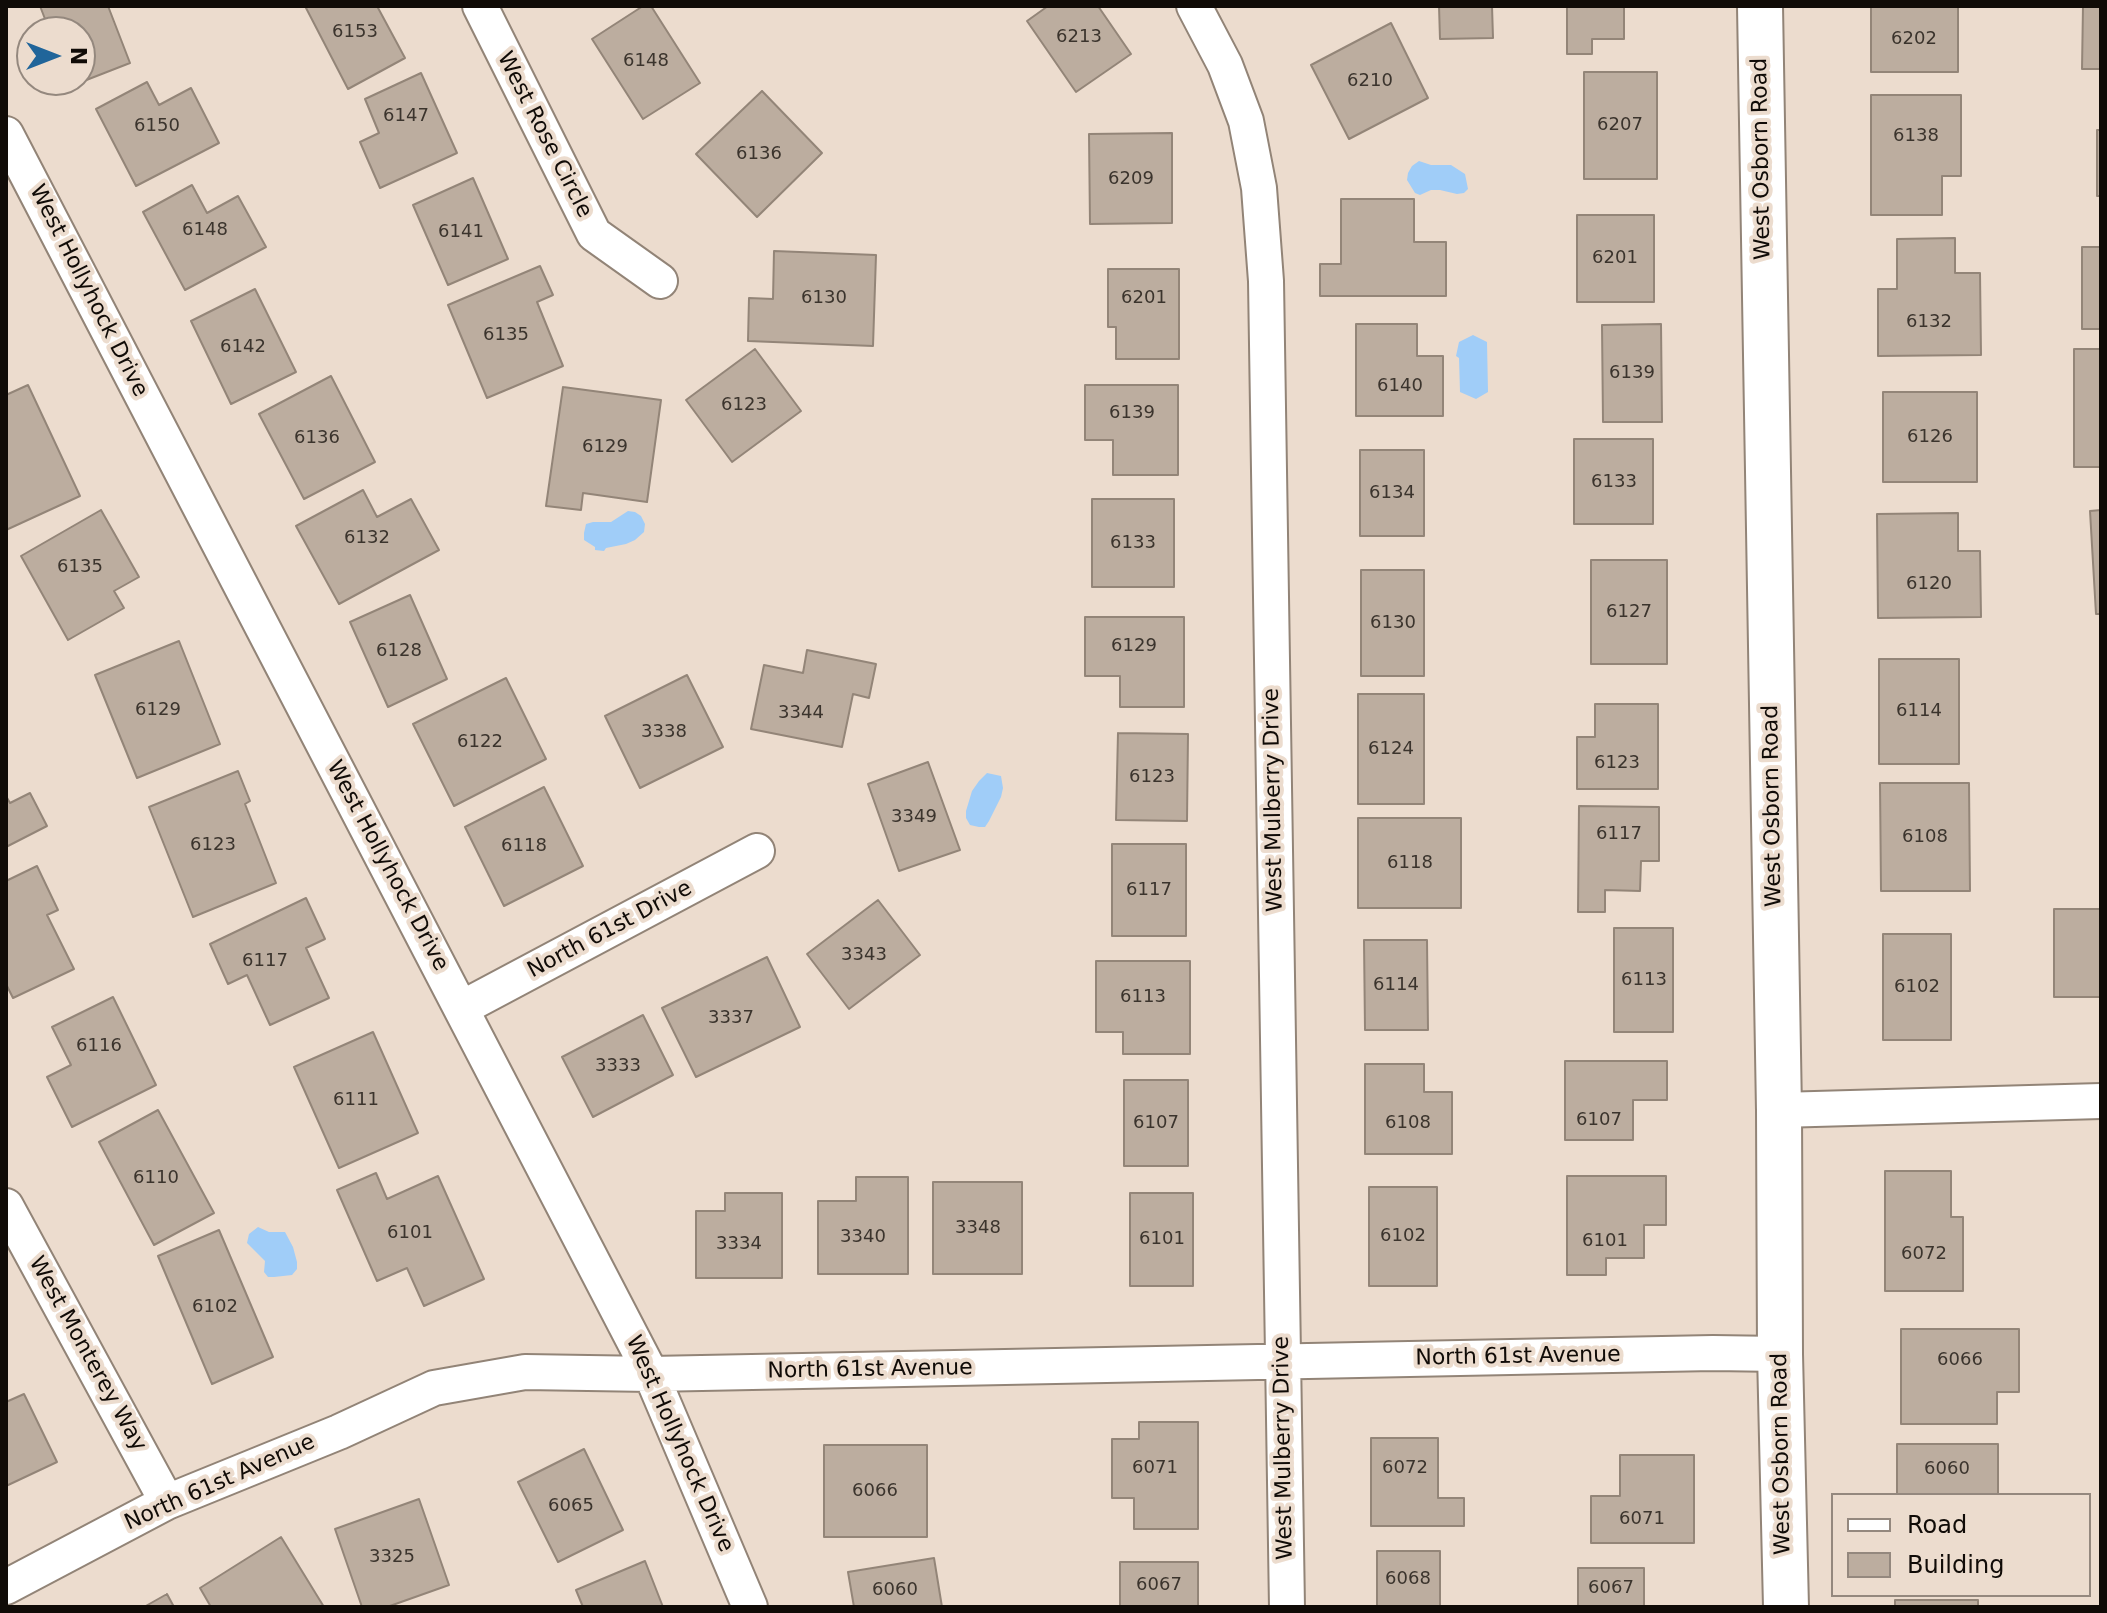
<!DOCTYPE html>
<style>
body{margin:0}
#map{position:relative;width:2107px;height:1613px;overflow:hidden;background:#ecdcce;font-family:"DejaVu Sans",sans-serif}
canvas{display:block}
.frame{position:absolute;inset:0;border:8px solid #100b07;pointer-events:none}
.legend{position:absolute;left:1831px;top:1493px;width:260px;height:104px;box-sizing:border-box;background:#ecdcce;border:2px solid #94887e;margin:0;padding:10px 14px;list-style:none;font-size:24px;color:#100b07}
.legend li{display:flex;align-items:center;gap:16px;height:40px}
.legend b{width:40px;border:2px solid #94887e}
.north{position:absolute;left:16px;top:16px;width:80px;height:80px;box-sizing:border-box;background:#ecdcce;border:2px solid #94887e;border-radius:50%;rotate:90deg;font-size:22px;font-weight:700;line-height:32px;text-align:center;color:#100b07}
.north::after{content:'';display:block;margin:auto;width:28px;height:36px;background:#20659a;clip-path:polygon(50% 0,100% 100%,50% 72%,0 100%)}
</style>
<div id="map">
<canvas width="2107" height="1613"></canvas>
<div class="frame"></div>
<ul class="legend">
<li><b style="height:10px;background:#fff"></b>Road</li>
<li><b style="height:22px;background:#bcad9f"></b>Building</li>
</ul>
<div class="north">N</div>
</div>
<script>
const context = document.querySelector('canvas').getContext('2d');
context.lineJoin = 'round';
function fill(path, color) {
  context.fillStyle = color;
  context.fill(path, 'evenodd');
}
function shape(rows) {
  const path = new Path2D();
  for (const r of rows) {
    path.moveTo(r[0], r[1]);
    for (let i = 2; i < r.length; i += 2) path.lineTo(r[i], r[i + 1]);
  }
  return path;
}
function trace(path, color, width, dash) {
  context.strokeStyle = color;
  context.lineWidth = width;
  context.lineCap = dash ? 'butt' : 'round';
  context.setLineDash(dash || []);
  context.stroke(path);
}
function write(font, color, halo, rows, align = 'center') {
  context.font = font + ' "DejaVu Sans",sans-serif';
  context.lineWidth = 8;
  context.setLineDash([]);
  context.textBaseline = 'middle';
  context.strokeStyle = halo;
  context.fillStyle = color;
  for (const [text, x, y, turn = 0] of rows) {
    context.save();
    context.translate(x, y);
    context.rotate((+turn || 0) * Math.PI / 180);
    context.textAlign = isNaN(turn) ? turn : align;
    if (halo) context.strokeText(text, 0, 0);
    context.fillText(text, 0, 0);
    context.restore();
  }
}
fill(shape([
 [1419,161,1431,165,1451,165,1465,174,1468,189,1464,193,1457,194,1440,190,1431,190,1420,195,1415,193,1407,180,1408,173,1412,166],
 [1473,335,1487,342,1488,392,1476,399,1460,392,1459,358,1456,356,1459,342],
 [628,511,635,512,641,516,645,524,644,532,635,540,626,544,606,548,604,551,595,550,595,547,584,540,584,533,586,524,593,522,611,522],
 [987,773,1001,776,1003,788,1001,797,989,821,985,827,979,827,970,825,966,818,966,811,972,791,979,781],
 [258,1227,269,1232,285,1232,293,1247,297,1262,297,1269,292,1275,274,1277,268,1277,264,1272,265,1261,247,1243,249,1234]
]), '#a0cdf8');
const building = shape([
 [40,6,108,6,130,63,71,86,68,80,80,80,80,32,50,32,40,6],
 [305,6,377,6,405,58,348,89,305,6],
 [643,6,651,6,700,83,643,119,592,39,643,6],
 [1048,6,1098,6,1131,54,1076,92,1027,21,1048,6],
 [1439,6,1492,6,1493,38,1440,39,1439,6],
 [1567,6,1624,6,1624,39,1592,39,1592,54,1567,54,1567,6],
 [1871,6,1958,6,1958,72,1871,72,1871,6],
 [2083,6,2101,6,2101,69,2082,69,2083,6],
 [1391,23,1428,98,1349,139,1311,65,1391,23],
 [1584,72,1657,72,1657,179,1584,179,1584,72],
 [421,73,457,153,380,188,360,142,379,133,365,99,421,73],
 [147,82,159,105,191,88,219,143,136,186,96,109,147,82],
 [762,91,822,153,757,217,696,154,762,91],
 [1871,95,1961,95,1961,176,1942,176,1942,215,1871,215,1871,95],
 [2097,130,2101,130,2101,196,2097,196,2097,130],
 [1172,133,1172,223,1090,224,1089,134,1172,133],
 [473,178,508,259,448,285,413,205,473,178],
 [192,185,207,213,238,196,266,247,185,290,143,212,192,185],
 [1341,199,1414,199,1414,242,1446,242,1446,296,1320,296,1320,264,1341,264,1341,199],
 [1577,215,1654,215,1654,302,1577,302,1577,215],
 [1955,238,1955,273,1980,273,1981,355,1878,356,1878,289,1897,289,1897,239,1955,238],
 [2082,247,2101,247,2101,329,2082,329,2082,247],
 [774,251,876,255,873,346,748,341,749,298,773,299,774,251],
 [540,266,553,295,537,302,563,366,487,398,448,305,540,266],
 [1108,269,1179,269,1179,359,1116,359,1116,327,1108,327,1108,269],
 [255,289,296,372,231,404,191,321,255,289],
 [1356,324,1417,324,1417,356,1443,356,1443,416,1356,416,1356,324],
 [1661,324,1662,422,1603,422,1602,325,1661,324],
 [755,349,801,411,732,462,686,400,755,349],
 [2074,349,2101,349,2101,467,2074,467,2074,349],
 [331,376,375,462,304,499,259,414,331,376],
 [28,385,80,496,6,530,6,395,28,385],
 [1085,385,1178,385,1178,475,1113,475,1113,440,1085,440,1085,385],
 [563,387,661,400,647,502,583,493,581,510,546,506,563,387],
 [1883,392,1977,392,1977,482,1883,482,1883,392],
 [1574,439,1653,439,1653,524,1574,524,1574,439],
 [1360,450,1424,450,1424,536,1360,536,1360,450],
 [363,490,377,517,411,499,439,550,339,604,296,526,363,490],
 [1092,499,1174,499,1174,587,1092,587,1092,499],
 [101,510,139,577,114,591,124,608,68,640,21,556,101,510],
 [2101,510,2101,614,2096,614,2090,511,2101,510],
 [1958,513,1958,551,1980,551,1981,617,1878,618,1877,514,1958,513],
 [1591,560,1667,560,1667,664,1591,664,1591,560],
 [1361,570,1424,570,1424,676,1361,676,1361,570],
 [410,595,447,679,388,707,350,622,410,595],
 [1085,617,1184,617,1184,707,1120,707,1120,676,1085,676,1085,617],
 [179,641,220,744,137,778,95,675,179,641],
 [807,650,876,664,869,698,853,694,842,747,751,729,764,665,803,673,807,650],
 [1879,659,1959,659,1959,764,1879,764,1879,659],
 [687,675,723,747,640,788,605,716,687,675],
 [506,678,546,759,454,806,413,724,506,678],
 [1358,694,1424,694,1424,804,1358,804,1358,694],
 [1595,704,1658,704,1658,789,1577,789,1577,737,1595,737,1595,704],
 [1118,733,1188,734,1187,821,1116,820,1118,733],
 [928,762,960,850,899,871,868,784,928,762],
 [238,771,250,801,245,804,276,883,193,917,149,807,238,771],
 [1880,783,1969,783,1970,891,1881,891,1880,783],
 [544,787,583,866,504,906,465,827,544,787],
 [30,793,47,826,6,847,6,796,10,803,30,793],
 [1579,806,1659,807,1659,861,1641,861,1640,891,1605,890,1605,912,1578,912,1579,806],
 [1358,818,1461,818,1461,908,1358,908,1358,818],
 [1112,844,1186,844,1186,936,1112,936,1112,844],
 [37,866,58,910,47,915,74,969,13,998,6,984,6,881,37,866],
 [306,898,325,939,306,948,329,998,270,1025,247,975,228,984,210,944,306,898],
 [878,900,920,955,849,1009,807,954,878,900],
 [2054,909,2101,909,2101,997,2054,997,2054,909],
 [1614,928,1673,928,1673,1032,1614,1032,1614,928],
 [1883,934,1951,934,1951,1040,1883,1040,1883,934],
 [1364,940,1427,940,1428,1030,1365,1030,1364,940],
 [767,957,800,1027,696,1077,662,1008,767,957],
 [1096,961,1190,961,1190,1054,1123,1054,1123,1032,1096,1032,1096,961],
 [113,997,156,1085,72,1127,47,1077,71,1065,52,1027,113,997],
 [643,1015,673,1075,593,1117,562,1057,643,1015],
 [373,1032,418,1133,339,1168,294,1067,373,1032],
 [1565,1061,1667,1061,1667,1100,1633,1100,1633,1140,1565,1140,1565,1061],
 [1365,1064,1424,1064,1424,1092,1452,1092,1452,1154,1365,1154,1365,1064],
 [1124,1080,1188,1080,1188,1166,1124,1166,1124,1080],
 [158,1110,214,1213,154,1245,99,1142,158,1110],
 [1885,1171,1951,1171,1951,1217,1963,1217,1963,1291,1885,1291,1885,1171],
 [376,1173,387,1199,438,1176,484,1279,424,1306,407,1268,377,1281,337,1190,376,1173],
 [1567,1176,1666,1176,1666,1225,1644,1225,1644,1258,1606,1258,1606,1275,1567,1275,1567,1176],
 [856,1177,908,1177,908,1274,818,1274,818,1201,856,1201,856,1177],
 [933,1182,1022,1182,1022,1274,933,1274,933,1182],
 [1369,1187,1437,1187,1437,1286,1369,1286,1369,1187],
 [725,1193,782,1193,782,1278,696,1278,696,1211,725,1211,725,1193],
 [1130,1193,1193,1193,1193,1286,1130,1286,1130,1193],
 [219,1230,273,1357,212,1384,158,1256,219,1230],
 [1901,1329,2019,1329,2019,1392,1997,1392,1997,1424,1901,1424,1901,1329],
 [24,1394,57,1462,6,1486,6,1402,24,1394],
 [1139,1422,1198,1422,1198,1529,1134,1529,1134,1498,1112,1498,1112,1439,1139,1439,1139,1422],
 [1371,1438,1438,1438,1438,1498,1464,1498,1464,1526,1371,1526,1371,1438],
 [1897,1444,1998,1444,1998,1495,1897,1495,1897,1444],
 [824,1445,927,1445,927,1537,824,1537,824,1445],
 [584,1449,623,1530,558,1562,518,1482,584,1449],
 [1620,1455,1694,1455,1694,1543,1591,1543,1591,1496,1620,1496,1620,1455],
 [419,1499,449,1585,387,1607,362,1607,335,1529,419,1499],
 [281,1537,324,1607,211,1607,200,1588,281,1537],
 [1377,1551,1440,1551,1440,1607,1377,1607,1377,1551],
 [934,1558,942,1607,854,1607,848,1572,934,1558],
 [645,1561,663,1607,583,1607,576,1590,645,1561],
 [1120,1562,1198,1562,1198,1607,1120,1607,1120,1562],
 [1578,1568,1644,1568,1644,1607,1578,1607,1578,1568],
 [167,1594,174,1607,144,1607,167,1594],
 [1895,1600,1978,1600,1978,1607,1895,1607,1895,1600]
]);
fill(building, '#bcad9f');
trace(building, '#938578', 2);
const street = shape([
 [480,6,594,234,660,281],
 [1194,6,1225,65,1246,121,1259,188,1266,281,1287,1607],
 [6,134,651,1374,750,1607],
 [462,1008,757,851],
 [1779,1110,2101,1101],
 [6,1206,167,1502],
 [6,1587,167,1502,339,1432,434,1388,525,1372,651,1374,1713,1353,1780,1354]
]);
const secondary = shape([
 [1760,6,1779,1110,1780,1354,1786,1607]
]);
trace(street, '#928477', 38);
trace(secondary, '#928477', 48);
trace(street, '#fff', 34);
trace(secondary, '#fff', 44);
write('18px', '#3b342d', null, [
 ["6153",355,32],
 ["6213",1079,37],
 ["6202",1914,39],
 ["6148",646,61],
 ["6210",1370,81],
 ["6147",406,116],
 ["6207",1620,125],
 ["6150",157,126],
 ["6138",1916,136],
 ["6136",759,154],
 ["6209",1131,179],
 ["6148",205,230],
 ["6141",461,232],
 ["6201",1615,258],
 ["6130",824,298],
 ["6201",1144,298],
 ["6132",1929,322],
 ["6135",506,335],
 ["6142",243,347],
 ["6139",1632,373],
 ["6140",1400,386],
 ["6123",744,405],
 ["6139",1132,413],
 ["6126",1930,437],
 ["6136",317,438],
 ["6129",605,447],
 ["6133",1614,482],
 ["6134",1392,493],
 ["6132",367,538],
 ["6133",1133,543],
 ["6135",80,567],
 ["6120",1929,584],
 ["6127",1629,612],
 ["6130",1393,623],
 ["6129",1134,646],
 ["6128",399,651],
 ["6129",158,710],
 ["6114",1919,711],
 ["3344",801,713],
 ["3338",664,732],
 ["6122",480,742],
 ["6124",1391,749],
 ["6123",1617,763],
 ["6123",1152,777],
 ["3349",914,817],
 ["6117",1619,834],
 ["6108",1925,837],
 ["6123",213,845],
 ["6118",524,846],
 ["6118",1410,863],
 ["6117",1149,890],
 ["3343",864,955],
 ["6117",265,961],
 ["6113",1644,980],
 ["6114",1396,985],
 ["6102",1917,987],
 ["6113",1143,997],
 ["3337",731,1018],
 ["6116",99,1046],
 ["3333",618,1066],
 ["6111",356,1100],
 ["6107",1599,1120],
 ["6107",1156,1123],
 ["6108",1408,1123],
 ["6110",156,1178],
 ["3348",978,1228],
 ["6101",410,1233],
 ["6102",1403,1236],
 ["3340",863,1237],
 ["6101",1162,1239],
 ["6101",1605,1241],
 ["3334",739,1244],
 ["6072",1924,1254],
 ["6102",215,1307],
 ["6066",1960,1360],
 ["6071",1155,1468],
 ["6072",1405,1468],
 ["6060",1947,1469],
 ["6066",875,1491],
 ["6065",571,1506],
 ["6071",1642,1519],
 ["3325",392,1557],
 ["6068",1408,1579],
 ["6067",1159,1585],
 ["6067",1611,1588],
 ["6060",895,1590]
]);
write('22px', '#100b07', '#ecdcce', [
 ["West Rose Circle",544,135,63],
 ["West Osborn Road",1762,159,-91],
 ["West Hollyhock Drive",88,291,63],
 ["West Mulberry Drive",1274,800,-91],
 ["West Osborn Road",1773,806,-91],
 ["West Hollyhock Drive",387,866,62],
 ["North 61st Drive",610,930,-28],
 ["West Monterey Way",87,1354,61],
 ["North 61st Avenue",1518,1357,-1],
 ["North 61st Avenue",870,1370,-1],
 ["West Hollyhock Drive",679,1444,66],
 ["West Mulberry Drive",1284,1448,-91],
 ["West Osborn Road",1782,1454,-91],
 ["North 61st Avenue",220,1483,-24]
]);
</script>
